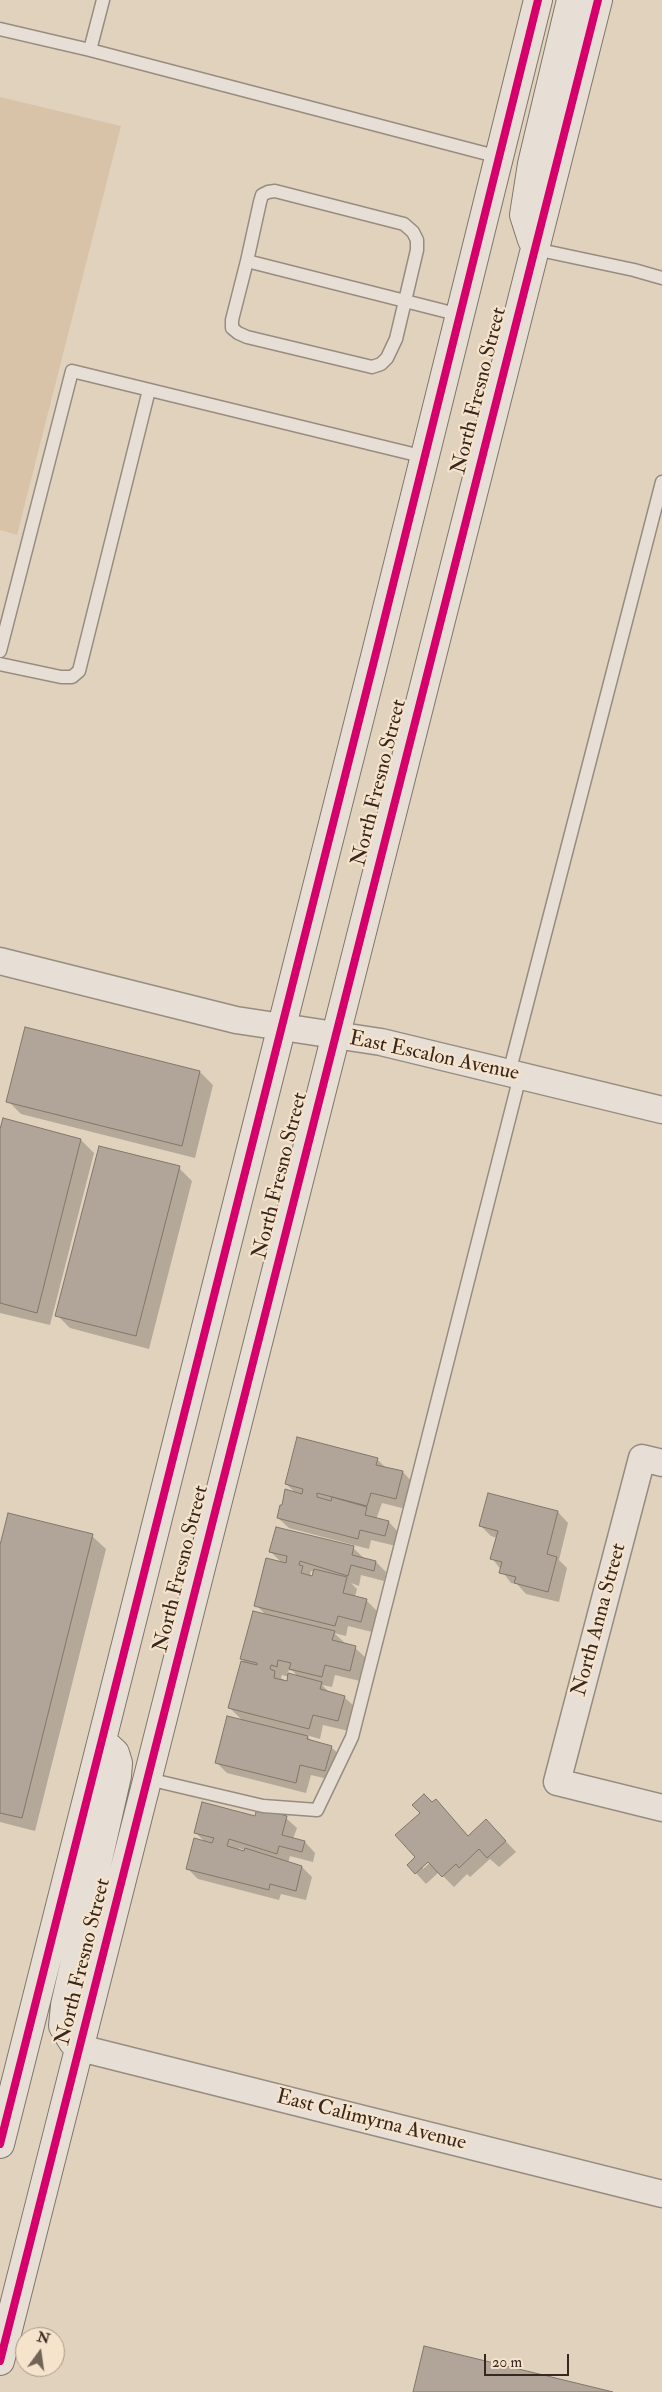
<!DOCTYPE html>
<style>
body{margin:0}
#map{position:relative;width:662px;height:2392px;overflow:hidden;background:#e1d2be;font-family:"IM FELL Double Pica",serif}
canvas{display:block}
.north{position:absolute;left:15px;top:2327px;width:50px;height:50px;box-sizing:border-box;background:#f5e3cc;border:1px solid #a99886;border-radius:50%;rotate:14deg;font-size:14px;font-weight:700;line-height:20px;text-align:center;color:#38271e}
.north::after{content:'';display:block;margin:auto;width:18px;height:22px;background:#736356;clip-path:polygon(50% 0,100% 100%,50% 72%,0 100%)}
.scale{position:absolute;left:484px;top:2354px;width:85px;height:22px;box-sizing:border-box;border:2px solid #38271e;border-top:0;padding-left:6px;font-size:15px;line-height:18px;white-space:nowrap;color:#38271e;-webkit-text-stroke:4px #f5e3cc;paint-order:stroke}
</style>
<div id="map">
<canvas width="662" height="2392"></canvas>
<div class="north">N</div>
<div class="scale">20 m</div>
</div>
<script>
const context = document.querySelector('canvas').getContext('2d');
context.lineJoin = 'round';
function fill(path, color) {
  context.fillStyle = color;
  context.fill(path, 'evenodd');
}
function shape(rows) {
  const path = new Path2D();
  for (const r of rows) {
    path.moveTo(r[0], r[1]);
    for (let i = 2; i < r.length; i += 2) path.lineTo(r[i], r[i + 1]);
  }
  return path;
}
function trace(path, color, width, dash) {
  context.strokeStyle = color;
  context.lineWidth = width;
  context.lineCap = dash ? 'butt' : 'round';
  context.setLineDash(dash || []);
  context.stroke(path);
}
function write(font, color, halo, rows, align = 'center') {
  context.font = font + ' "IM FELL Double Pica",serif';
  context.lineWidth = 4.5;
  context.setLineDash([]);
  context.textBaseline = 'middle';
  context.strokeStyle = halo;
  context.fillStyle = color;
  for (const [text, x, y, turn = 0] of rows) {
    context.save();
    context.translate(x, y);
    context.rotate((+turn || 0) * Math.PI / 180);
    context.textAlign = isNaN(turn) ? turn : align;
    if (halo) context.strokeText(text, 0, 0);
    context.fillText(text, 0, 0);
    context.restore();
  }
}
fill(shape([
 [0,97,121,126,17,535,0,530]
]), '#d8c3a9');
fill(shape([
 [200,1072,213,1085,195,1158,21,1114,8,1101],
 [0,1134,81,1140,94,1153,50,1325,0,1313],
 [179,1168,192,1181,149,1349,70,1328,57,1315],
 [377,1459,387,1469,403,1472,413,1483,406,1509,382,1503,377,1517,377,1519,389,1522,399,1533,396,1546,371,1540,369,1549,289,1528,278,1518,296,1493,286,1484],
 [558,1512,568,1523,559,1560,567,1568,559,1602,526,1594,517,1584,511,1583,492,1558,497,1538,491,1536,481,1526],
 [92,1536,106,1549,35,1831,0,1822,0,1550],
 [353,1548,364,1558,376,1562,386,1572,384,1581,361,1575,359,1586,351,1583,357,1589,355,1597,366,1600,377,1611,372,1632,348,1626,346,1636,334,1633,345,1643,355,1648,366,1658,360,1681,335,1675,332,1687,322,1685,331,1694,344,1697,355,1707,349,1731,323,1725,320,1739,306,1735,313,1742,331,1747,342,1757,336,1781,311,1775,306,1793,227,1773,216,1762,243,1721,230,1708,247,1664,242,1659,266,1615,256,1605,283,1564,271,1552],
 [311,1571,314,1572,313,1578,310,1574],
 [289,1670,293,1671,299,1678,287,1674],
 [282,1675,289,1677,288,1682,281,1678],
 [432,1804,446,1812,469,1837,497,1832,516,1852,499,1867,490,1859,470,1877,467,1874,454,1887,439,1872,426,1884,416,1873,417,1857],
 [432,1857,434,1859,423,1869,423,1865],
 [256,1817,286,1818,297,1828,293,1839,305,1842,315,1853,313,1862,290,1856,288,1863,302,1867,312,1877,306,1900,281,1894,279,1900,198,1879,187,1868,206,1843,196,1833],
 [239,1848,247,1851,246,1853,239,1851]
]), '#0003');
const building = shape([
 [25,1027,200,1071,182,1146,6,1102,25,1027],
 [3,1118,81,1139,37,1313,0,1303,0,1129,3,1118],
 [99,1146,180,1166,136,1336,55,1316,99,1146],
 [297,1437,378,1458,376,1465,403,1471,396,1499,371,1493,367,1506,317,1493,317,1497,331,1501,332,1497,367,1507,365,1515,389,1521,385,1536,360,1530,358,1539,277,1518,280,1505,282,1505,285,1489,302,1494,303,1489,285,1484,297,1437],
 [488,1493,558,1511,547,1554,557,1557,548,1592,514,1583,516,1577,499,1573,502,1562,490,1559,498,1531,479,1526,488,1493],
 [8,1513,93,1534,22,1818,0,1813,0,1545,8,1513],
 [276,1527,354,1546,352,1555,376,1561,374,1571,351,1565,348,1576,300,1561,299,1565,303,1566,301,1573,312,1576,314,1569,347,1577,343,1593,367,1599,361,1622,338,1616,335,1626,254,1606,266,1558,286,1563,287,1556,269,1552,276,1527],
 [253,1611,335,1631,332,1640,356,1646,350,1671,325,1665,322,1677,289,1669,291,1663,278,1660,277,1667,271,1665,270,1669,275,1671,274,1678,287,1681,288,1673,322,1682,320,1689,345,1696,338,1721,313,1715,309,1729,228,1708,241,1661,257,1665,257,1663,240,1659,253,1611],
 [227,1716,308,1736,307,1739,332,1746,325,1771,300,1765,296,1783,215,1763,227,1716],
 [424,1794,432,1802,436,1799,468,1836,486,1819,506,1841,487,1858,479,1849,459,1868,456,1864,442,1877,428,1862,415,1874,407,1865,415,1857,395,1835,420,1813,412,1805,424,1794],
 [202,1802,255,1816,257,1808,287,1816,282,1835,305,1841,302,1852,279,1846,277,1854,229,1839,227,1846,244,1851,245,1848,302,1866,296,1891,270,1884,269,1890,186,1869,194,1838,212,1843,214,1838,194,1833,202,1802],
 [424,2346,613,2392,413,2392,424,2346]
]);
fill(building, '#b0a598');
trace(building, '#80766a', 1);
const service = shape([
 [0,29,90,50,103,0],
 [90,50,499,157],
 [535,249,634,270,662,278],
 [247,261,260,202,262,195,268,192,275,191,404,224,413,232,417,240,417,250,405,301,396,339,387,358,381,364,372,367,247,337,238,333,232,328,232,320,247,261,405,301,460,315],
 [0,651,72,371,425,457],
 [0,664,61,677,72,677,79,671,149,390],
 [509,1073,662,482],
 [148,1779,263,1806,317,1810,352,1737,520,1076]
]);
const minor = shape([
 [0,961,236,1020,381,1042,662,1110],
 [662,1463,642,1458,557,1782,662,1808],
 [80,2048,662,2194]
]);
const secondary = shape([
 [532,240,524,215,532,164,571,0],
 [80,2048,73,2042,63,2026,65,2005,117,1776,118,1763,115,1753,102,1741],
 [0,2144,376,653,538,0],
 [0,2361,598,0]
]);
trace(service, '#978c80', 15);
trace(minor, '#978c80', 29);
trace(secondary, '#80766a', 30);
trace(service, '#e7dfd5', 12);
trace(minor, '#e7dfd5', 26);
trace(secondary, '#e7dfd5', 28);
trace(shape([
 [0,2144,376,653,538,0],
 [0,2361,598,0]
]), '#d6006c', 8);
write('21px', '#38271e', '#f5e3cc', [
 ["North Fresno Street",480,391,-76],
 ["North Fresno Street",380,783,-76],
 ["East Escalon Avenue",434,1057,12],
 ["North Fresno Street",281,1176,-76],
 ["North Fresno Street",182,1569,-76],
 ["North Anna Street",600,1620,-75],
 ["North Fresno Street",84,1962,-76],
 ["East Calimyrna Avenue",371,2121,14]
]);
</script>
